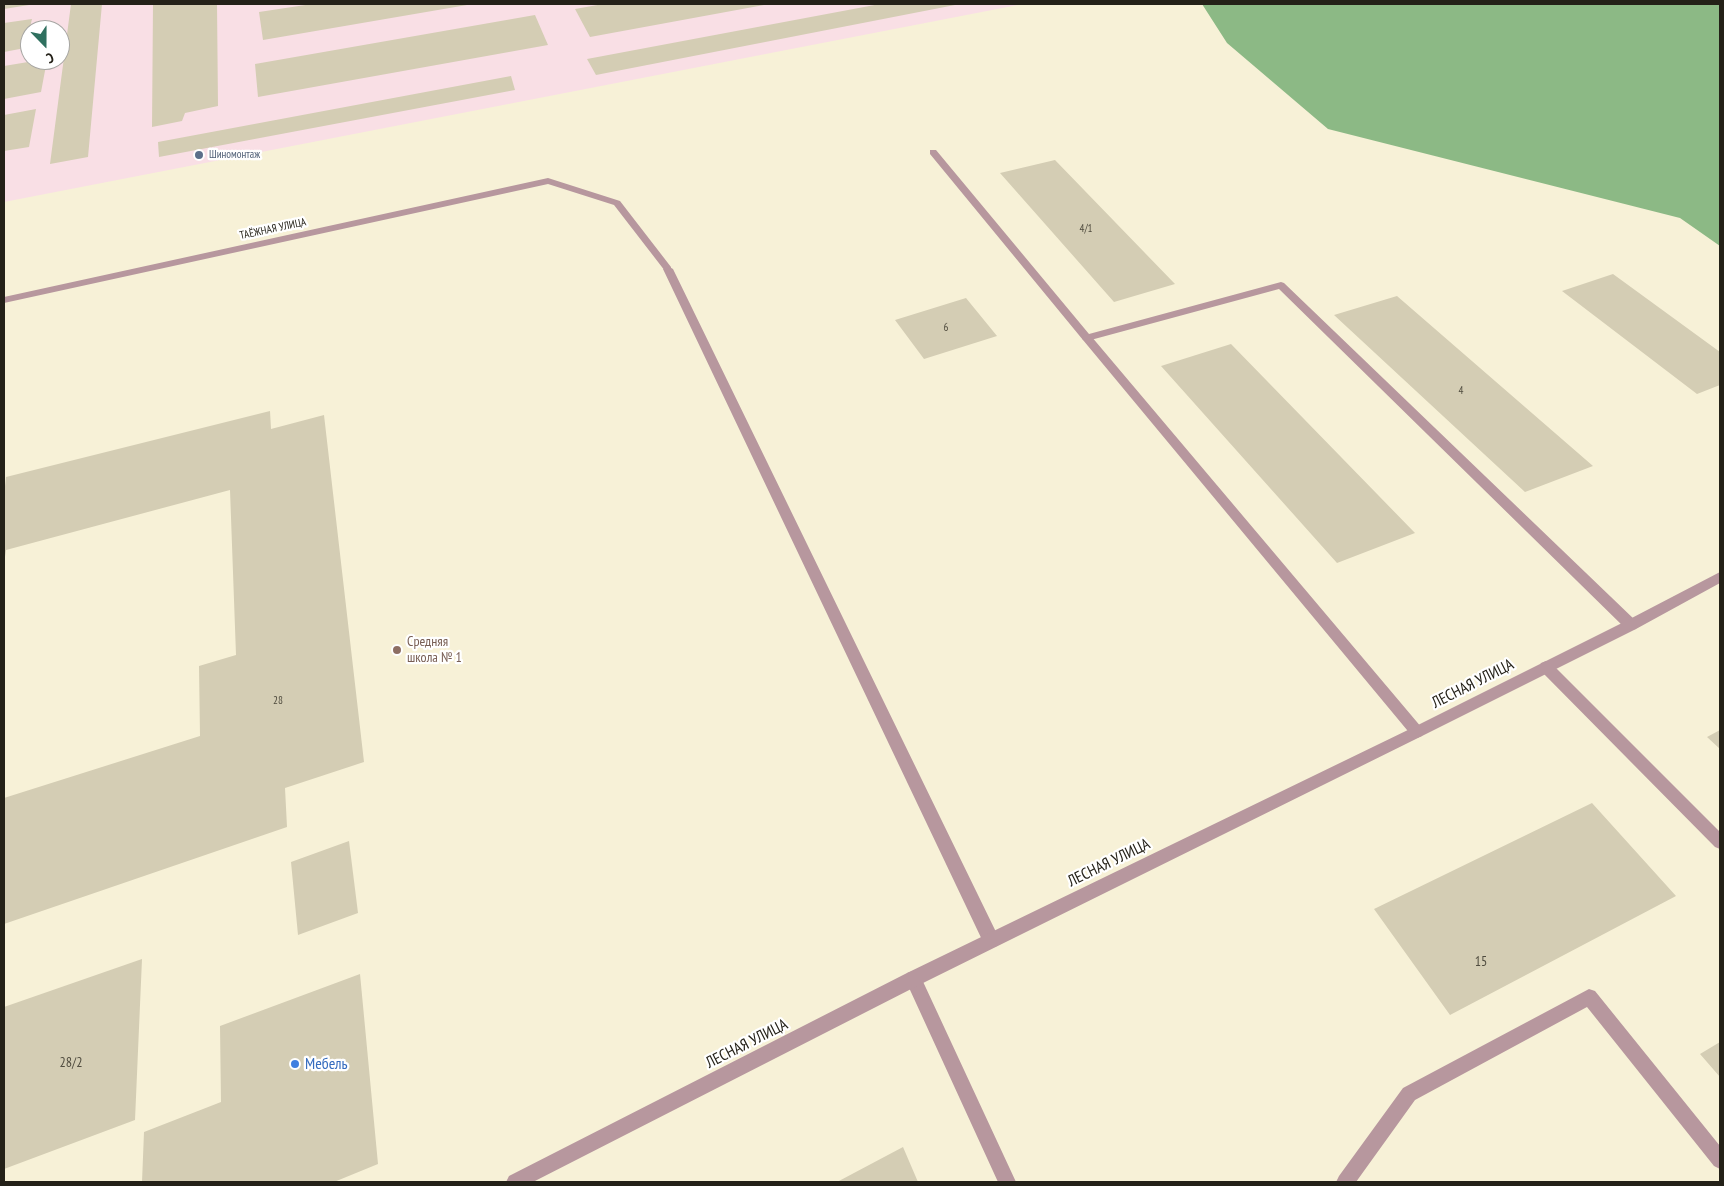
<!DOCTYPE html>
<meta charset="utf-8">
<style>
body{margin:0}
#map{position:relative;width:1724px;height:1186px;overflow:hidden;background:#f7f1d7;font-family:"PT Sans Narrow",sans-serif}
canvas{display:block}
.frame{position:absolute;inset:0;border:5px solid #242118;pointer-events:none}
.north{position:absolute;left:20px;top:20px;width:50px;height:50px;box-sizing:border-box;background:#fff;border:1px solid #a7a6a3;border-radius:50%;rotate:158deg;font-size:14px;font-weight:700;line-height:20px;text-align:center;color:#242118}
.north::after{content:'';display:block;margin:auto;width:18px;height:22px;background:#2f705f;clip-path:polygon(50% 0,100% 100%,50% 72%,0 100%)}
</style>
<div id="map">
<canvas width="1724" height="1186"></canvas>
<div class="frame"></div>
<div class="north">С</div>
</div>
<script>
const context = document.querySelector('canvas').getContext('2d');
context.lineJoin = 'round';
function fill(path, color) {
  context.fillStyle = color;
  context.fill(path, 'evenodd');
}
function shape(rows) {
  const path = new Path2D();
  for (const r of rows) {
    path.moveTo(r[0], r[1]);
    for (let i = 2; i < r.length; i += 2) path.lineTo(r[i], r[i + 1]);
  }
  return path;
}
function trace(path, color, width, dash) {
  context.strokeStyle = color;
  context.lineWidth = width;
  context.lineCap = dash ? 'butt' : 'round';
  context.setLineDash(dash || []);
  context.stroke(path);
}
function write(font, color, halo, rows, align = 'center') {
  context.font = font + ' "PT Sans Narrow",sans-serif';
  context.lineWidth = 4.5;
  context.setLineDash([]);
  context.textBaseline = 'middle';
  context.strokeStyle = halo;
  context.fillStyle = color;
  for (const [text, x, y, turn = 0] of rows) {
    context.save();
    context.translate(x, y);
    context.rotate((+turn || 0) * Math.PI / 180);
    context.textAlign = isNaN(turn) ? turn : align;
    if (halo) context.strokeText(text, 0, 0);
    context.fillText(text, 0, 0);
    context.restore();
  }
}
fill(shape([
 [4,4,1023,4,4,202],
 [30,30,60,30,60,60,30,60]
]), '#f9dfe5');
fill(shape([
 [1202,4,1720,4,1720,246,1680,218,1328,129,1227,43]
]), '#8cb985');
fill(shape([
 [4,4,29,4,29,5,4,9],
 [71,4,102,4,88,157,50,164],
 [153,4,217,4,218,106,185,113,182,121,152,127],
 [312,4,467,4,467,5,263,40,259,12],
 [603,4,764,4,764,5,590,37,575,9],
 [880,4,955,5,596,75,587,59],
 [535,15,548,45,258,97,255,64],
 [32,19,25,48,4,52,4,23],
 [40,60,47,60,41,92,4,99,4,66],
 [511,76,515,90,159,157,158,142],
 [36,109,29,147,4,151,4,115],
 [1055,160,1175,284,1114,302,1000,173],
 [1613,274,1720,352,1720,385,1697,394,1562,291],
 [1397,296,1593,466,1525,492,1334,315],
 [966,298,997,336,924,359,895,320],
 [1231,344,1415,533,1337,563,1161,366],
 [270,411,271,429,324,415,364,762,285,788,287,827,4,924,4,798,200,736,199,666,236,655,230,490,6,550,5,557,4,495,6,477],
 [1720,730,1720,749,1707,737],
 [1592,803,1676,896,1450,1015,1374,909],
 [349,841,358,913,298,935,291,862],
 [142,959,135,1120,4,1169,4,1007],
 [360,974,378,1164,334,1182,142,1182,144,1132,221,1102,220,1026],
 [1720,1042,1720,1077,1700,1054],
 [903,1147,918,1182,837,1182]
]), '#d4cdb4');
fill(shape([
 [930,150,936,150,1089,334,1281,282,1284,283,1636,621,1637,625,1636,629,1631,630,1626,629,1279,289,1087,341,1083,340,930,154,930,150],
 [668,266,673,269,997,934,999,940,997,946,991,948,985,946,663,269,668,266],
 [1546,661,1551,663,1720,832,1720,849,1715,847,1541,671,1539,667,1541,663,1546,661],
 [913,971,919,973,1016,1182,998,1182,905,979,907,973,913,971],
 [1589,989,1595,991,1720,1146,1720,1169,1714,1166,1587,1007,1415,1100,1356,1182,1336,1182,1339,1176,1403,1088,1589,989]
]), '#b7979e');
fill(shape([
 [548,178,620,201,671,267,671,271,665,271,614,205,548,184,4,303,4,297,548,178],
 [1087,335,1091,336,1422,728,1424,732,1422,736,1417,738,1412,736,1083,340,1082,338,1087,335]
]), '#b7979e');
fill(shape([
 [1720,572,1720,583,1636,629,1422,736,919,985,533,1182,506,1182,509,1176,907,973,1412,728,1626,621,1720,572]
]), '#b7979e');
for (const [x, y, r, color] of [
 [199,155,5,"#5c6f8a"],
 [397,650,5,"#8d6e63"],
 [295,1064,5,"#3f7fe0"]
]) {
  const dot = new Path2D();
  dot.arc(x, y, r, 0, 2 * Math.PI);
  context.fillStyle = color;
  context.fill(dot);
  trace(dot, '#fff', 2);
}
write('11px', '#4e5e75', '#fff', [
 ["Шиномонтаж",209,155]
], 'left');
write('11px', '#242118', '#fff', [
 ["ТАЁЖНАЯ УЛИЦА",273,229,-12]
]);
write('11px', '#504c3f', null, [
 ["4/1",1086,229],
 ["6",946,328],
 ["4",1461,391],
 ["28",278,701]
]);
write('14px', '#785e54', '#fff', [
 ["Средняя",407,642],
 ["школа № 1",407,658]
], 'left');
write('14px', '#504c3f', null, [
 ["15",1481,962],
 ["28/2",71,1063]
]);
write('16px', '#242118', '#fff', [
 ["ЛЕСНАЯ УЛИЦА",1473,684,-27],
 ["ЛЕСНАЯ УЛИЦА",1109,863,-26],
 ["ЛЕСНАЯ УЛИЦА",747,1044,-27]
]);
write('16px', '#366cbe', '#fff', [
 ["Мебель",305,1064]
], 'left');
</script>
